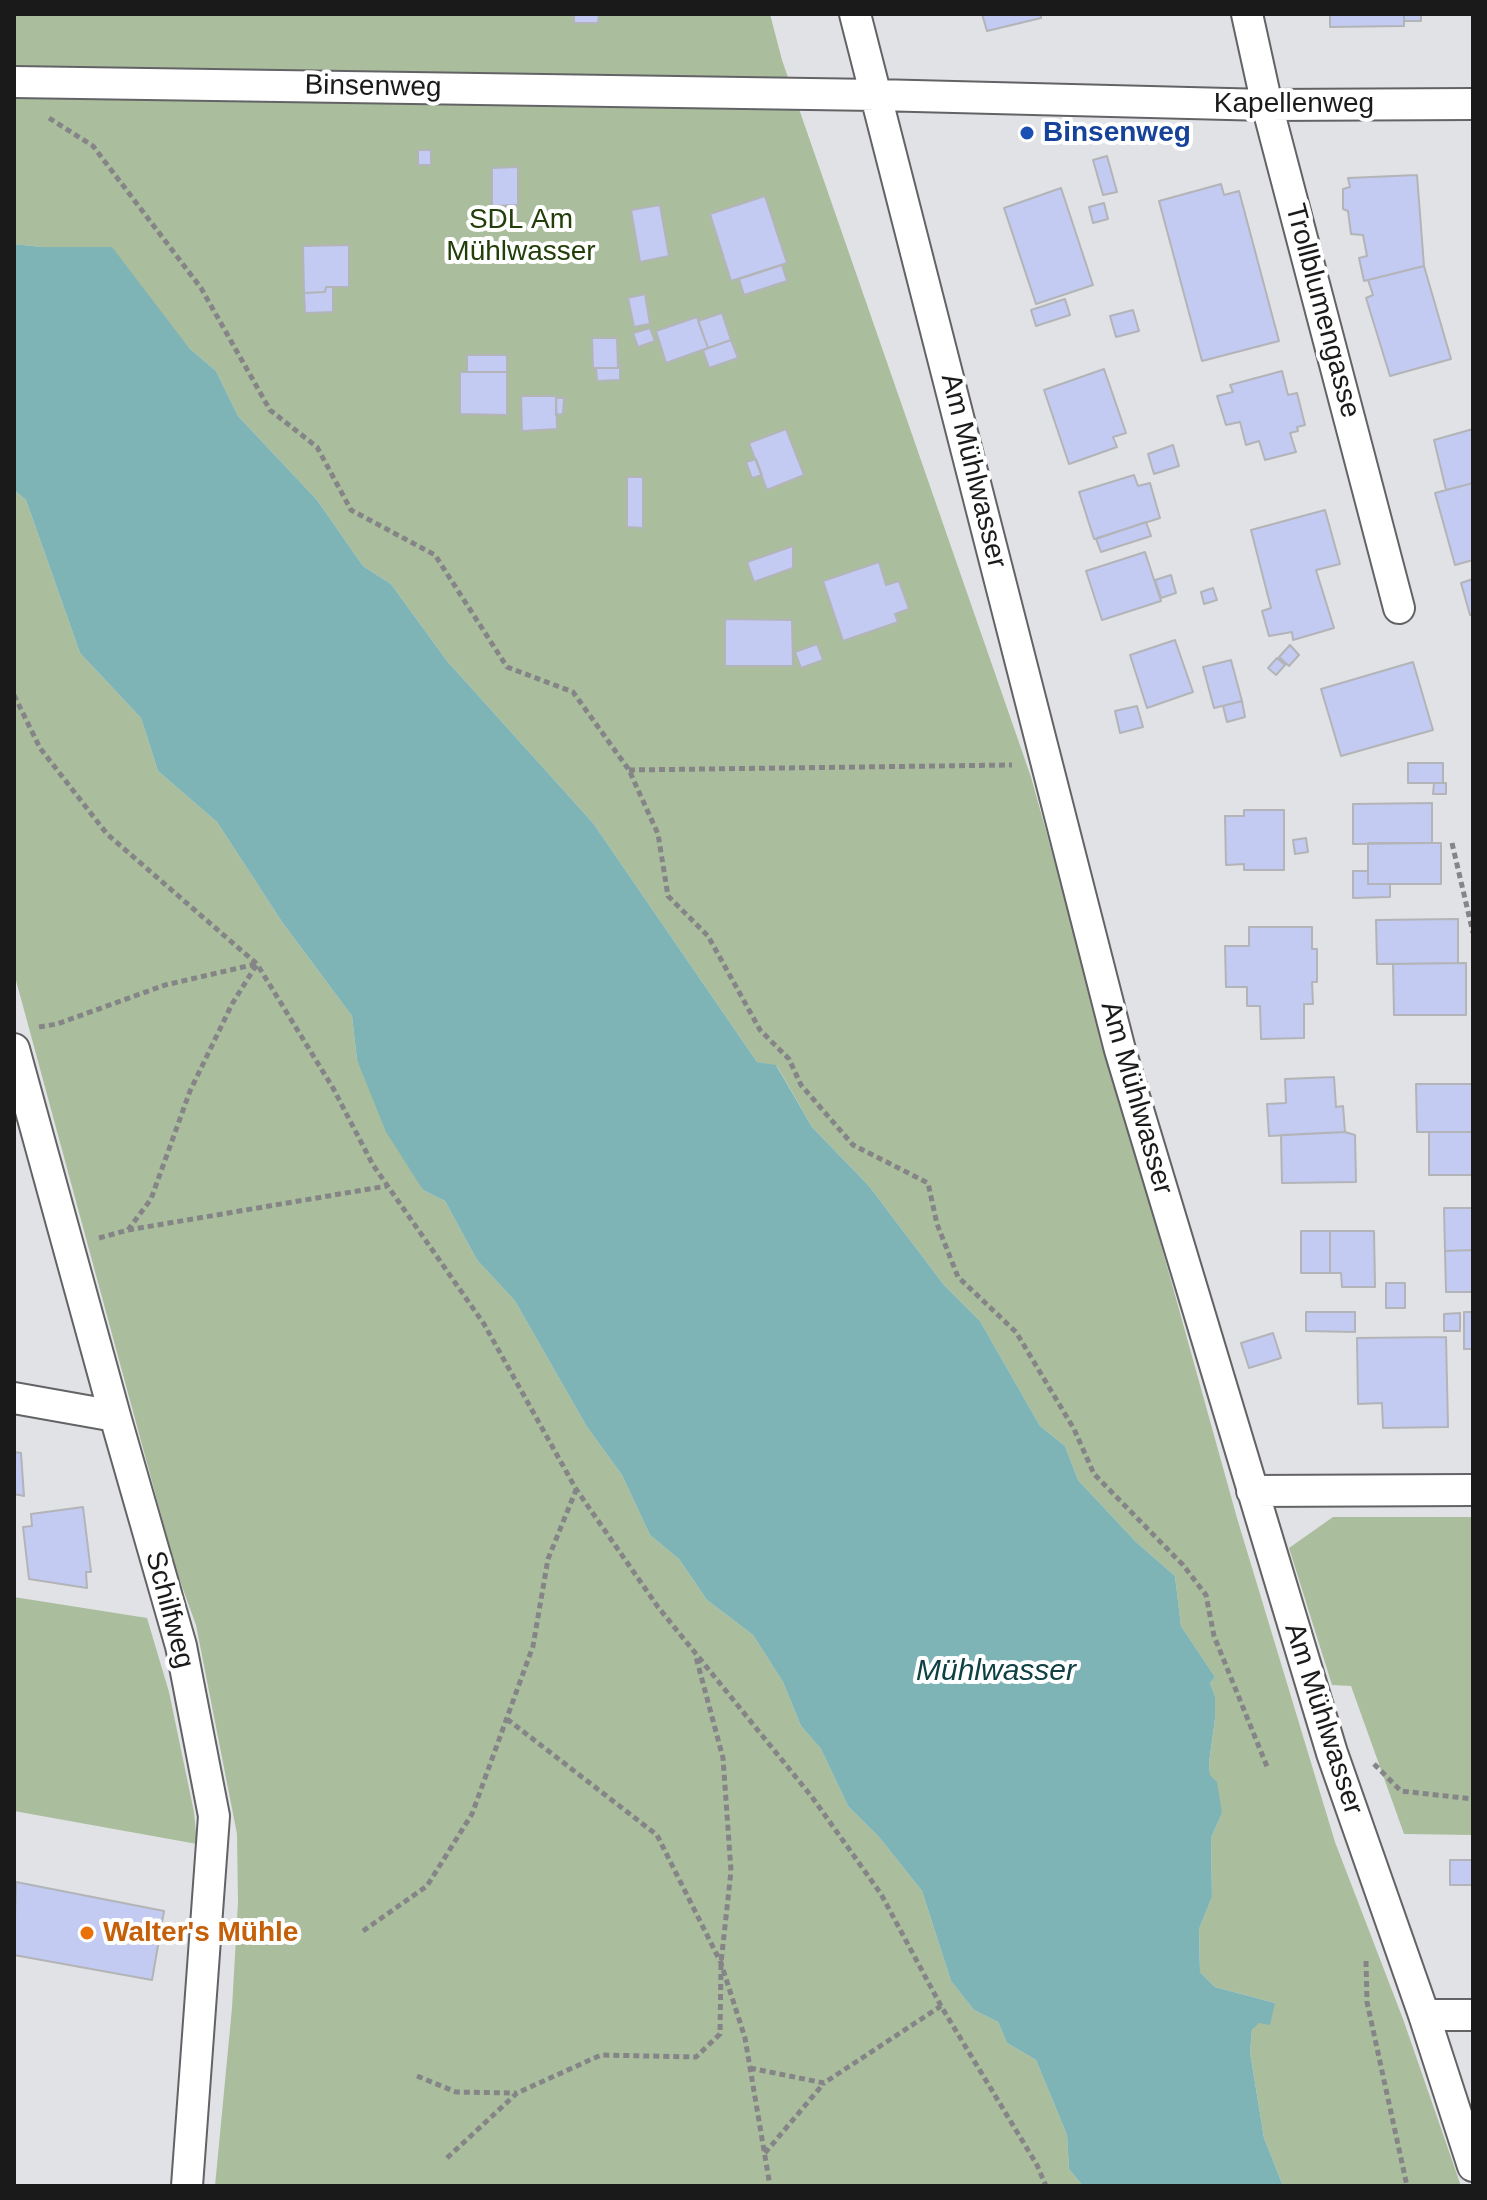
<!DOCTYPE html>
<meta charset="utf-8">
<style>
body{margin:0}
#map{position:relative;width:1487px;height:2200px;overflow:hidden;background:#e1e2e5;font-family:Helvetica,sans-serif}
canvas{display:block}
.frame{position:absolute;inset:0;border:16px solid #1a1a1b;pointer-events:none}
</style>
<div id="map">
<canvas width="1487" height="2200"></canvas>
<div class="frame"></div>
</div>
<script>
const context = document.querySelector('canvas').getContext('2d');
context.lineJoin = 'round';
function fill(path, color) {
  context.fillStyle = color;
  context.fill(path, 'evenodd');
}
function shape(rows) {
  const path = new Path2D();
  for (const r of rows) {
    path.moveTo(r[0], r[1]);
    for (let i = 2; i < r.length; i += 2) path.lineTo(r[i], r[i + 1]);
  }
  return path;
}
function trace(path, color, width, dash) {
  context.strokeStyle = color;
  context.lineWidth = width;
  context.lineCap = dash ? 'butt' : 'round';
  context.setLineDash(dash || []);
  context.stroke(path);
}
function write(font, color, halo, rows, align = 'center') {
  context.font = font + ' Helvetica,sans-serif';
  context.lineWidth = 8;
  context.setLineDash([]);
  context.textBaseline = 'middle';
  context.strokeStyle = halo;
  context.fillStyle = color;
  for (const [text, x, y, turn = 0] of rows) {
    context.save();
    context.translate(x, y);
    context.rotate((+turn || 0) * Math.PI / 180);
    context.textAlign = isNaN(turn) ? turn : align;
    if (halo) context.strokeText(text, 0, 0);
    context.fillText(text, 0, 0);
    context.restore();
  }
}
fill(shape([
 [14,14,770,14,782,60,1031,777,1237,1518,1335,1842,1403,2019,1461,2186,1283,2186,1264,2138,1250,2052,1252,2030,1275,2003,1215,1987,1200,1972,1199,1929,1212,1897,1211,1838,1222,1813,1210,1775,1209,1763,1215,1719,1215,1696,1210,1683,1215,1677,1181,1626,1175,1576,1136,1542,1078,1480,1065,1446,1040,1426,980,1321,944,1285,869,1186,812,1127,777,1066,757,1062,593,823,447,661,391,584,363,566,317,500,238,416,216,371,189,348,41,247,14,244],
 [14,490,26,500,80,653,141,718,158,771,217,822,282,922,352,1016,357,1060,423,1190,445,1201,477,1260,515,1301,587,1427,622,1475,650,1535,679,1559,707,1600,753,1635,783,1682,801,1726,821,1749,848,1806,879,1837,922,1891,951,1981,974,2010,998,2022,1007,2043,1036,2060,1067,2135,1069,2169,1083,2186,215,2186,232,2008,238,1902,237,1834,196,1625,176,1570,14,973],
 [1333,1517,1473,1517,1473,1835,1404,1834,1351,1686,1332,1685,1289,1548],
 [14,1597,147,1618,169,1692,194,1812,197,1844,14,1811]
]), '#aabe9e');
fill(shape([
 [14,244,41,247,112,247,189,348,216,371,238,416,317,500,363,566,391,584,447,661,593,823,757,1062,776,1065,812,1127,869,1186,944,1285,980,1321,1040,1426,1065,1446,1078,1480,1136,1542,1175,1576,1181,1626,1215,1677,1210,1683,1215,1696,1215,1719,1209,1763,1210,1775,1217,1782,1222,1813,1211,1838,1212,1897,1199,1929,1200,1972,1215,1987,1275,2003,1270,2025,1259,2023,1252,2030,1250,2052,1264,2138,1283,2186,1083,2186,1069,2169,1067,2135,1036,2060,1007,2043,998,2022,974,2010,951,1981,922,1891,879,1837,848,1806,821,1749,801,1726,783,1682,753,1635,707,1600,679,1559,650,1535,622,1475,587,1427,515,1301,477,1260,445,1201,423,1190,386,1132,357,1060,352,1016,282,922,217,822,158,771,141,718,80,653,26,500,14,490]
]), '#7fb4b7');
const building = shape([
 [574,14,599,14,598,23,574,23,574,14],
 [982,14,1041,14,1041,18,987,31,982,14],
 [1330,14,1404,14,1404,26,1330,27,1330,14],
 [1404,14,1421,14,1421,21,1404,21,1404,14],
 [418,150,431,150,431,165,418,165,418,150],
 [1107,156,1117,192,1103,195,1093,160,1107,156],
 [518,167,518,205,492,206,492,168,518,167],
 [1417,175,1424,266,1364,281,1359,258,1367,256,1363,235,1351,234,1348,211,1343,209,1343,189,1350,187,1348,178,1417,175],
 [1221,184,1224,195,1239,191,1279,341,1202,361,1159,201,1221,184],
 [1061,188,1093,285,1036,304,1004,208,1061,188],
 [765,196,787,263,731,281,710,214,765,196],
 [1104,203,1108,219,1093,223,1089,207,1104,203],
 [660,205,669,256,640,262,631,210,660,205],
 [349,245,349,287,326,287,325,292,304,293,303,246,349,245],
 [782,265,787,281,744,295,739,279,782,265],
 [1424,266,1451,359,1390,376,1366,298,1373,295,1368,280,1424,266],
 [326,287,333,287,333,312,305,313,304,293,325,292,326,287],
 [645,294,650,324,634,327,628,298,645,294],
 [1065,299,1070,315,1036,326,1031,310,1065,299],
 [1133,310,1139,331,1116,337,1110,316,1133,310],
 [722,313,731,340,708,348,698,321,722,313],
 [697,317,708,348,666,363,656,331,697,317],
 [650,328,655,341,638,347,633,333,650,328],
 [592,338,617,338,618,368,593,368,592,338],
 [731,340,738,358,709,368,703,350,731,340],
 [467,355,507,355,507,372,467,372,467,355],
 [618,363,620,363,620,380,597,381,596,368,618,368,618,363],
 [1104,369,1126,433,1113,437,1117,447,1069,464,1044,390,1104,369],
 [1282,371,1288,395,1297,393,1305,425,1297,427,1298,431,1290,433,1296,452,1265,460,1259,441,1246,445,1240,422,1226,425,1217,396,1233,392,1230,385,1282,371],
 [460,372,507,372,507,415,460,414,460,372],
 [521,396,556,396,557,429,522,431,521,396],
 [556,398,564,398,563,414,556,415,556,398],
 [786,429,804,475,767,490,749,443,786,429],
 [1473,429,1473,483,1446,490,1434,440,1473,429],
 [1173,445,1179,466,1154,474,1148,454,1173,445],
 [756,459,762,475,752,478,746,462,756,459],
 [1134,475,1138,486,1150,483,1160,518,1094,539,1079,492,1134,475],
 [627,477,643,477,643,528,627,527,627,477],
 [1473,483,1473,560,1455,565,1435,493,1473,483],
 [1325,510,1340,564,1316,570,1334,628,1293,640,1292,632,1269,636,1262,611,1271,608,1251,530,1325,510],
 [1146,522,1151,536,1101,552,1096,539,1146,522],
 [793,546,793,568,754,582,747,562,793,546],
 [1145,552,1161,601,1102,620,1086,571,1145,552],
 [879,562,886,585,899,581,909,609,895,614,898,622,843,641,823,581,879,562],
 [1171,575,1176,593,1161,598,1155,580,1171,575],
 [1473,579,1473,614,1470,615,1461,583,1473,579],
 [1213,588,1217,600,1204,604,1201,592,1213,588],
 [725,619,792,620,793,666,725,666,725,619],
 [1175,640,1193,692,1147,708,1130,655,1175,640],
 [817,644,823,660,801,668,795,652,817,644],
 [1290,645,1299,655,1289,666,1279,657,1290,645],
 [1277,658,1285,665,1276,675,1268,668,1277,658],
 [1231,660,1242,701,1214,708,1203,667,1231,660],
 [1413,662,1433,730,1341,756,1321,689,1413,662],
 [1242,701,1245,717,1227,722,1223,706,1242,701],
 [1137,706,1143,727,1120,733,1115,711,1137,706],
 [1408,763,1443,763,1443,783,1408,783,1408,763],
 [1434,783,1446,783,1446,794,1433,794,1434,783],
 [1432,803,1432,843,1353,844,1353,804,1432,803],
 [1244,810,1284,810,1284,870,1244,870,1244,864,1226,865,1225,816,1244,816,1244,810],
 [1306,838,1308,852,1295,854,1293,840,1306,838],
 [1368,843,1441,843,1441,884,1368,884,1368,843],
 [1353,871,1368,871,1368,884,1390,884,1390,897,1353,898,1353,871],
 [1458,919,1458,963,1377,964,1376,920,1458,919],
 [1249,927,1312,927,1312,949,1317,949,1317,982,1312,982,1313,1004,1304,1004,1304,1038,1261,1039,1260,1006,1247,1006,1247,987,1226,987,1225,946,1249,946,1249,927],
 [1466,963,1466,1015,1394,1015,1393,964,1466,963],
 [1334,1077,1336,1107,1343,1106,1345,1132,1269,1136,1267,1104,1286,1103,1285,1079,1334,1077],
 [1416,1084,1473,1084,1473,1132,1417,1132,1416,1084],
 [1345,1132,1355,1135,1356,1182,1282,1183,1281,1135,1345,1132],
 [1429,1132,1473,1132,1473,1175,1429,1175,1429,1132],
 [1444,1208,1473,1208,1473,1250,1445,1251,1444,1208],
 [1301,1231,1330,1231,1330,1273,1301,1273,1301,1231],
 [1330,1231,1374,1231,1375,1287,1342,1287,1341,1273,1330,1273,1330,1231],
 [1473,1250,1473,1292,1446,1292,1445,1251,1473,1250],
 [1386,1283,1405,1283,1405,1308,1386,1308,1386,1283],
 [1306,1312,1355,1312,1355,1332,1306,1331,1306,1312],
 [1464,1312,1473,1312,1473,1349,1464,1349,1464,1312],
 [1460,1313,1460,1331,1444,1331,1444,1314,1460,1313],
 [1273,1333,1281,1358,1249,1368,1241,1343,1273,1333],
 [1446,1337,1448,1427,1383,1428,1382,1403,1358,1404,1357,1338,1446,1337],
 [14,1452,21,1453,24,1496,14,1494,14,1452],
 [83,1507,91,1572,86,1572,87,1588,29,1579,23,1527,32,1526,31,1514,83,1507],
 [1450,1860,1473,1860,1473,1885,1450,1885,1450,1860],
 [16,1882,164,1911,152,1980,14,1955,16,1882]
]);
fill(building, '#c3cbf2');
trace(building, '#b3b4b7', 2);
const street = shape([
 [855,14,1120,1050,1332,1753,1424,2015,1473,2166],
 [1247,14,1267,105,1399,608],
 [14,82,876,95,1267,105,1473,104],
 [14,1049,115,1416,181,1646,214,1816,187,2186],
 [14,1398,115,1416],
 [1252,1491,1473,1490],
 [1424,2015,1473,2015]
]);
trace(street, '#636366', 34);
trace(shape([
 [49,118,93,146,201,288,270,410,317,447,351,510,435,555,507,667,573,692,629,770,658,834,668,896,708,936,760,1030,789,1059,801,1085,853,1145,928,1183,937,1224,958,1277,1016,1332,1074,1429,1094,1474,1183,1565,1206,1595,1214,1636,1268,1769],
 [14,695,40,748,107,834,257,964,333,1088,373,1165,484,1324,576,1489,658,1607,812,1797,881,1894,941,2006,1037,2165,1046,2186],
 [629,770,1012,765],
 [1452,843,1473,933],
 [39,1027,57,1024,165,985,256,964],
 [128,1230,387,1186],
 [99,1238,128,1230,151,1199,190,1091,232,1004,257,964],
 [507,1719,657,1835,721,1963,745,2038,770,2186],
 [1374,1764,1401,1791,1473,1799],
 [363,1931,427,1886,472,1814,533,1646,548,1559,576,1490],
 [1366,1961,1367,2002,1407,2186],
 [750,2068,824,2083,941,2006],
 [417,2076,456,2092,516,2093],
 [765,2153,824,2083],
 [447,2158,517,2093,601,2055,696,2057,720,2034,721,1963,731,1871,723,1758,696,1657]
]), '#858587', 5, [6, 4]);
trace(street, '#fff', 30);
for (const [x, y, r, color] of [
 [1027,133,8,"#1a4fb4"],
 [87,1933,8,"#e8710a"]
]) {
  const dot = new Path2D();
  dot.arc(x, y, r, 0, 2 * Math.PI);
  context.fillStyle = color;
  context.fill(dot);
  trace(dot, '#fff', 3);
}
write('28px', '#1a1a1b', '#fff', [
 ["Binsenweg",373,87,1],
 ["Kapellenweg",1294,104],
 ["Trollblumengasse",1322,311,75],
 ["Am Mühlwasser",973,471,76],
 ["Am Mühlwasser",1136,1098,74],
 ["Schilfweg",169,1610,75],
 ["Am Mühlwasser",1323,1719,72]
]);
write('bold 28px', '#164399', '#fff', [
 ["Binsenweg",1043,133]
], 'left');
write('28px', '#223e09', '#fff', [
 ["SDL Am",521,220],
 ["Mühlwasser",521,252]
]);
write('bold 28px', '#c56008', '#fff', [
 ["Walter's Mühle",103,1933]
], 'left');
write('italic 30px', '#0f4144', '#fff', [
 ["Mühlwasser",996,1672]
]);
</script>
